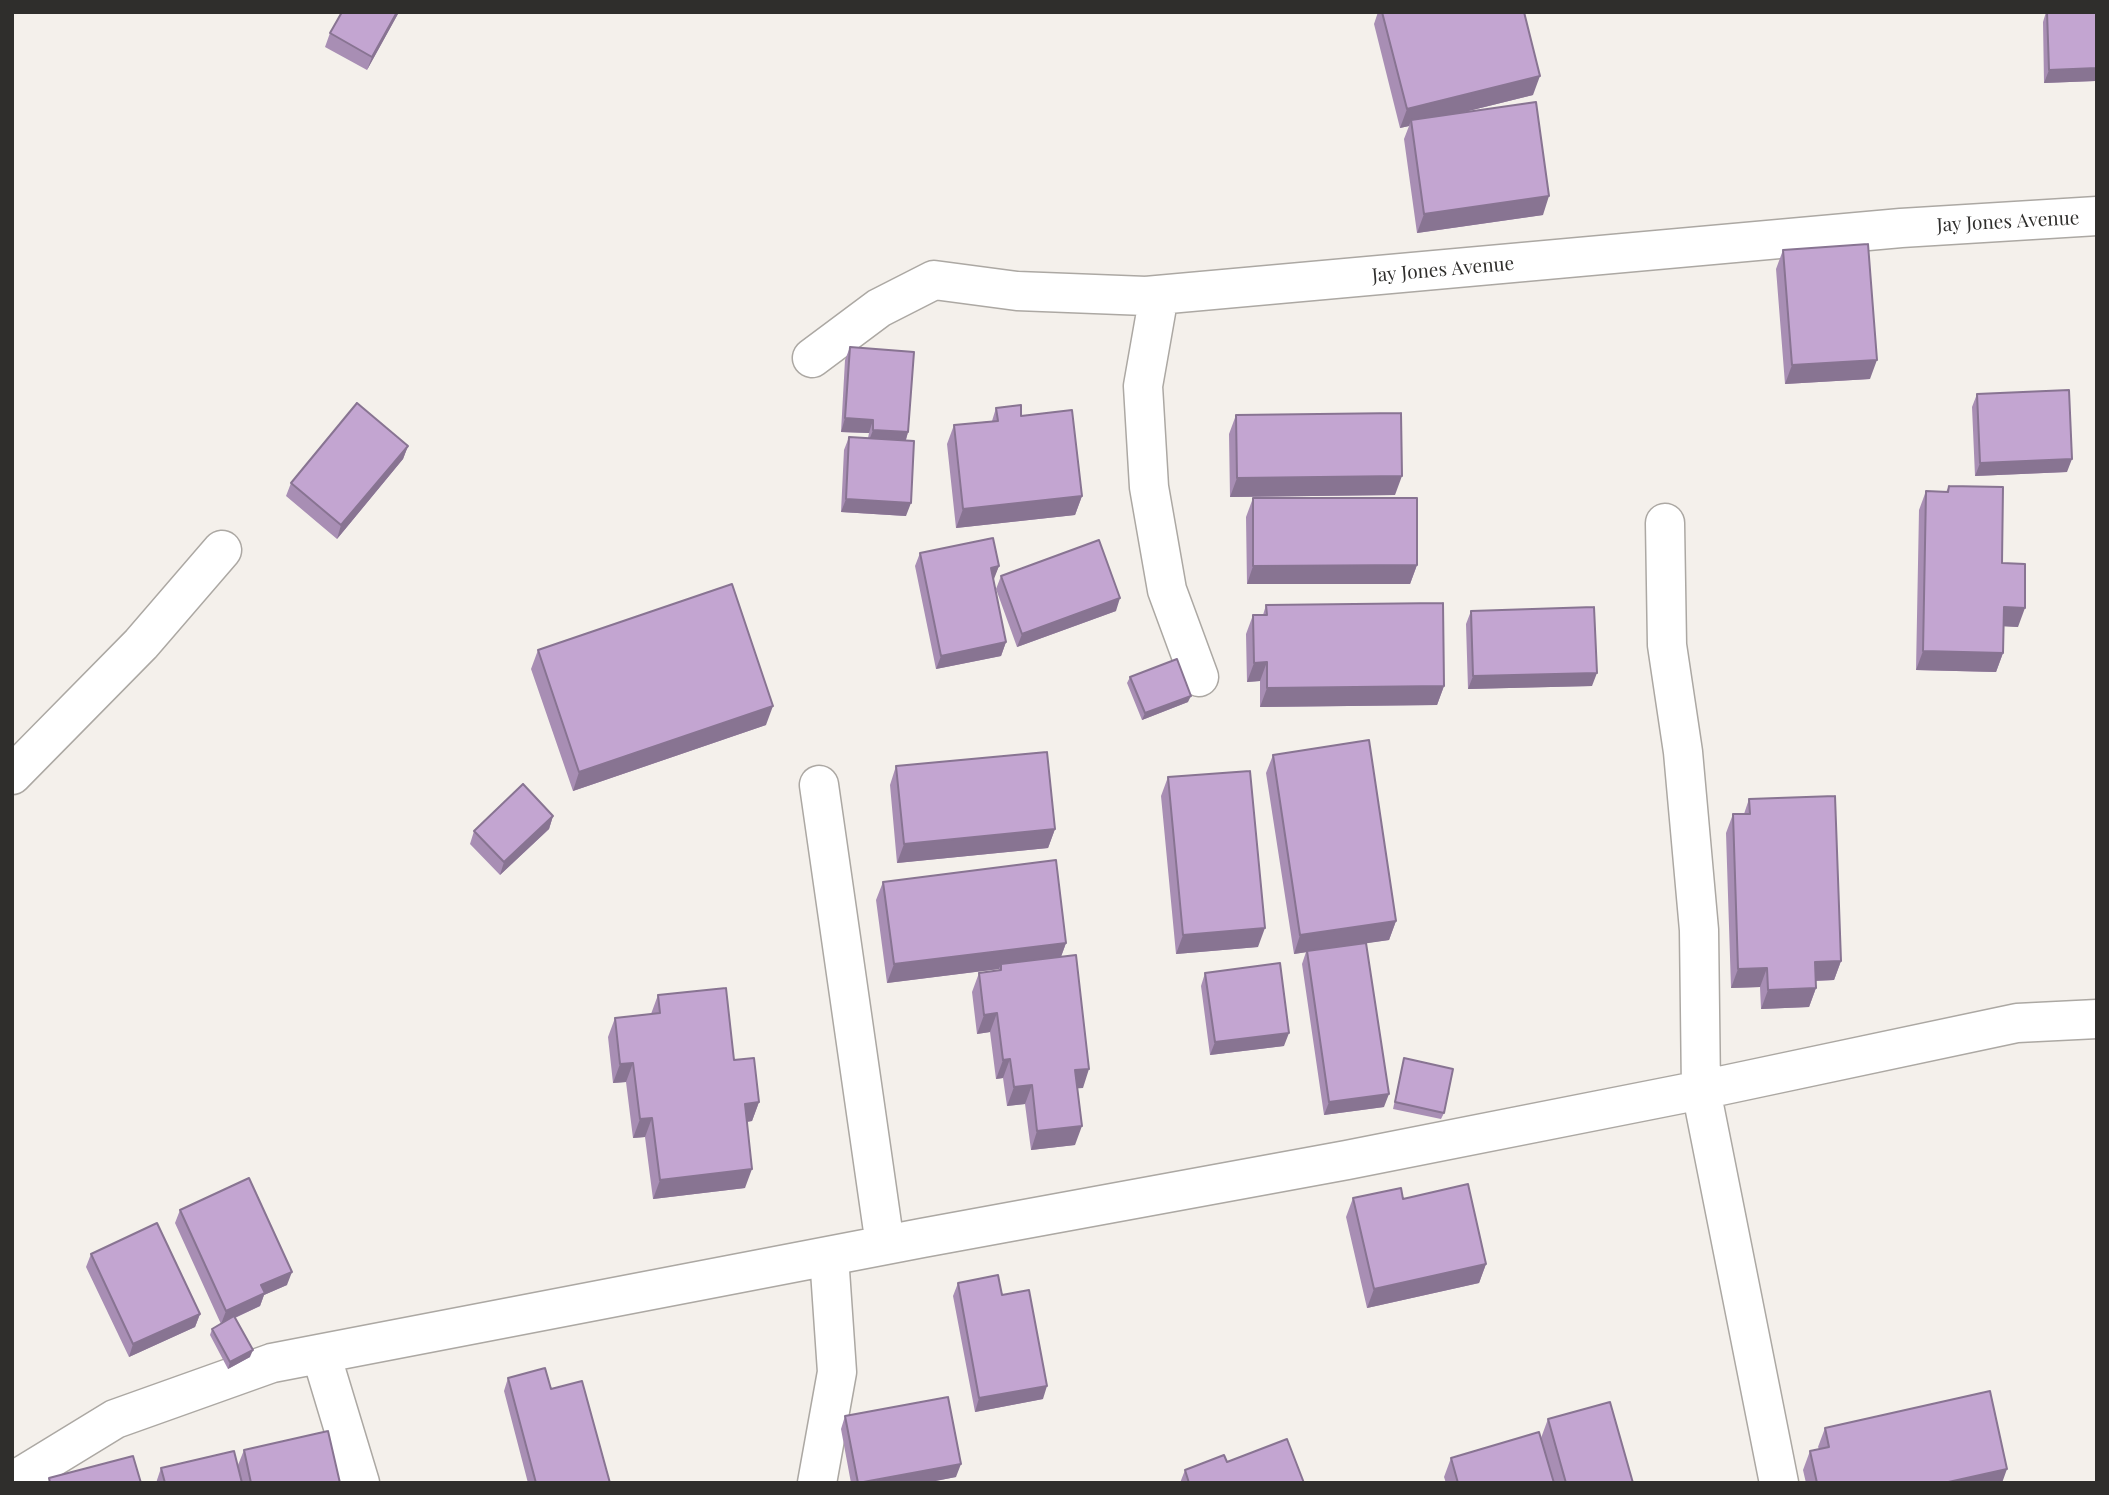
<!DOCTYPE html>
<style>
body{margin:0}
#map{position:relative;width:2109px;height:1495px;overflow:hidden;background:#f4f0eb;font-family:"Playfair Display",serif}
canvas{display:block}
.frame{position:absolute;inset:0;border:14px solid #2f2e2c;pointer-events:none}
</style>
<div id="map">
<canvas width="2109" height="1495"></canvas>
<div class="frame"></div>
</div>
<script>
const context = document.querySelector('canvas').getContext('2d');
context.lineJoin = 'round';
function shape(rows) {
  const path = new Path2D();
  for (const r of rows) {
    path.moveTo(r[0], r[1]);
    for (let i = 2; i < r.length; i += 2) path.lineTo(r[i], r[i + 1]);
  }
  return path;
}
function trace(path, color, width, dash) {
  context.strokeStyle = color;
  context.lineWidth = width;
  context.lineCap = dash ? 'butt' : 'round';
  context.setLineDash(dash || []);
  context.stroke(path);
}
function fill(path, color) {
  context.fillStyle = color;
  context.fill(path, 'evenodd');
}
function write(font, color, halo, rows, align = 'center') {
  context.font = font + ' "Playfair Display",serif';
  context.lineWidth = 7;
  context.setLineDash([]);
  context.textBaseline = 'middle';
  context.strokeStyle = halo;
  context.fillStyle = color;
  for (const [text, x, y, turn = 0] of rows) {
    context.save();
    context.translate(x, y);
    context.rotate((+turn || 0) * Math.PI / 180);
    context.textAlign = isNaN(turn) ? turn : align;
    if (halo) context.strokeText(text, 0, 0);
    context.fillText(text, 0, 0);
    context.restore();
  }
}
const minor = shape([
 [1159,295,1143,386,1149,487,1167,590,1199,677],
 [812,358,879,308,934,280,1017,291,1146,296,1901,228,2097,216],
 [1665,523,1667,645,1683,752,1699,930,1701,1090,1779,1483],
 [12,775,141,644,222,550],
 [819,785,885,1245],
 [321,1354,360,1483],
 [12,1482,115,1419,272,1363,922,1238,1347,1160,1701,1090,2017,1023,2097,1019],
 [817,1483,837,1372,829,1256]
]);
trace(minor, '#aca8a3', 41);
trace(minor, '#fff', 38);
fill(shape([
 [342,12,399,12,367,70,325,47,330,33],
 [1378,12,1524,12,1533,95,1460,113,1543,215,1417,233,1404,139,1409,126,1400,128,1374,24],
 [2046,12,2097,12,2095,81,2044,83,2043,22],
 [1783,250,1870,379,1785,384,1776,269],
 [850,347,908,432,906,440,906,516,841,512,844,450,849,437,868,438,869,433,841,432,845,360],
 [1977,394,2067,472,1975,476,1972,407],
 [996,408,1021,416,1082,496,1075,515,956,528,947,444,954,425,992,421],
 [1236,415,1395,495,1230,497,1229,434],
 [408,446,403,459,337,539,286,496,291,483],
 [1949,486,2002,563,2018,627,2004,626,2003,653,1996,672,1916,670,1919,510,1926,491,1946,492],
 [1253,498,1417,565,1410,584,1247,584,1246,517],
 [920,553,999,566,993,579,1006,642,1001,656,936,669,915,566],
 [1001,576,1116,611,1017,647,996,589],
 [1266,605,1444,686,1437,705,1260,707,1260,681,1247,682,1246,634,1253,615,1263,615],
 [1471,611,1592,686,1468,689,1466,624],
 [538,650,766,725,573,791,531,669],
 [1130,677,1188,702,1142,720,1127,683],
 [1273,755,1396,921,1389,940,1366,943,1384,1107,1324,1115,1302,964,1306,952,1294,954,1266,773],
 [896,766,1055,829,1048,848,897,863,890,785],
 [1168,777,1258,947,1176,954,1161,796],
 [1749,799,1841,961,1834,980,1816,981,1816,988,1809,1007,1761,1009,1760,987,1731,988,1726,833,1733,814,1744,814],
 [553,816,549,829,500,875,470,844,474,831],
 [883,882,1066,943,1061,957,1083,1088,1077,1088,1075,1145,1031,1150,1025,1104,1007,1106,1003,1078,996,1079,990,1032,977,1034,972,992,979,973,998,971,999,969,887,983,876,900],
 [1205,973,1284,1046,1210,1055,1201,986],
 [658,995,734,1060,759,1102,752,1121,747,1122,745,1188,653,1199,645,1137,633,1138,626,1082,613,1083,608,1037,615,1018,651,1014],
 [1404,1058,1444,1113,1441,1119,1393,1109],
 [1353,1198,1403,1199,1486,1264,1479,1283,1367,1308,1346,1217],
 [180,1210,287,1285,264,1295,260,1306,235,1318,250,1357,228,1369,210,1335,212,1329,221,1324,175,1223],
 [91,1254,200,1314,195,1327,129,1357,86,1267],
 [958,1283,1002,1295,1043,1399,975,1412,953,1296],
 [508,1378,551,1389,610,1483,528,1483,504,1391],
 [845,1416,956,1477,925,1483,851,1483,841,1429],
 [1548,1419,1633,1483,1446,1483,1444,1477,1451,1458,1541,1438],
 [1825,1428,2002,1483,1806,1483,1803,1470,1810,1451,1819,1449,1818,1447],
 [244,1450,340,1483,156,1483,161,1468,238,1465],
 [1227,1462,1304,1483,1180,1483,1185,1470]
]), '#a88eb4');
fill(shape([
 [397,12,399,12,367,70,372,57],
 [2097,68,2097,77,2095,81,2044,83,2049,70],
 [1540,76,1533,95,1412,125,1411,120,1409,126,1400,128,1407,109],
 [1549,196,1543,215,1417,233,1424,214],
 [1877,360,1870,379,1785,384,1792,365],
 [845,418,873,420,869,433,841,432],
 [873,430,908,432,904,446,868,443],
 [408,446,403,459,337,539,341,525],
 [2072,459,2067,472,1975,476,1980,463],
 [1402,476,1395,495,1230,497,1237,478],
 [1082,496,1075,515,956,528,963,509],
 [846,499,911,503,906,516,841,512],
 [1417,565,1410,584,1247,584,1253,566],
 [999,566,994,579,986,581,991,568],
 [1120,598,1116,611,1017,647,1022,634],
 [2004,607,2025,608,2018,627,1997,626],
 [1006,642,1001,656,936,669,941,656],
 [1923,651,2003,653,1996,672,1916,670],
 [1267,662,1260,681,1247,682,1254,663],
 [1597,673,1592,686,1468,689,1473,676],
 [1444,686,1437,705,1260,707,1267,688],
 [1191,696,1188,702,1142,720,1145,713],
 [773,706,766,725,573,791,579,772],
 [553,816,549,829,500,875,504,862],
 [1055,829,1048,848,897,863,904,844],
 [1396,921,1389,940,1294,954,1300,935],
 [1265,928,1258,947,1176,954,1183,935],
 [1066,943,1059,962,1001,964,999,969,887,983,894,964],
 [1841,961,1834,980,1808,981,1815,962],
 [1767,968,1760,987,1731,988,1738,969],
 [1816,988,1809,1007,1761,1009,1768,990],
 [997,1013,990,1032,977,1034,984,1015],
 [1289,1033,1284,1046,1210,1055,1215,1042],
 [1010,1059,1003,1078,996,1079,1003,1060],
 [633,1063,626,1082,613,1083,620,1064],
 [1089,1069,1083,1088,1068,1089,1075,1070],
 [1032,1085,1025,1104,1007,1106,1014,1087],
 [1389,1094,1384,1107,1324,1115,1329,1102],
 [759,1102,752,1121,738,1123,745,1104],
 [652,1118,645,1137,633,1138,640,1119],
 [1082,1126,1075,1145,1031,1150,1037,1131],
 [752,1169,745,1188,653,1199,660,1180],
 [1486,1264,1479,1283,1367,1308,1374,1289],
 [292,1272,287,1285,264,1295,260,1306,221,1324,226,1311,261,1285],
 [200,1314,195,1327,129,1357,133,1344],
 [253,1350,250,1357,228,1369,230,1362],
 [1047,1386,1043,1399,975,1412,979,1398],
 [961,1464,956,1477,925,1483,862,1483],
 [2007,1469,2002,1483,1944,1483]
]), '#887492');
const building = shape([
 [342,12,397,12,372,57,330,33,342,12],
 [1382,12,1524,12,1540,76,1407,109,1382,12],
 [2047,12,2097,12,2097,68,2049,70,2047,12],
 [1536,102,1549,196,1424,214,1411,120,1536,102],
 [1868,244,1877,360,1792,365,1783,250,1868,244],
 [850,347,914,352,908,432,873,430,873,420,845,418,850,347],
 [2069,390,2072,459,1980,463,1977,394,2069,390],
 [357,403,408,446,341,525,291,483,357,403],
 [1021,405,1021,416,1072,410,1082,496,963,509,954,425,998,421,996,408,1021,405],
 [1401,413,1402,476,1237,478,1236,415,1401,413],
 [849,437,914,441,911,503,846,499,849,437],
 [1949,486,2003,487,2002,563,2025,564,2025,608,2004,607,2003,653,1923,651,1926,491,1948,492,1949,486],
 [1253,498,1417,498,1417,565,1253,566,1253,498],
 [993,538,999,566,991,568,1006,642,941,656,920,553,993,538],
 [1099,540,1120,598,1022,634,1001,576,1099,540],
 [732,584,773,706,579,772,538,650,732,584],
 [1443,603,1444,686,1267,688,1267,662,1254,663,1253,615,1267,615,1266,605,1443,603],
 [1594,607,1597,673,1473,676,1471,611,1594,607],
 [1177,659,1191,696,1145,713,1130,677,1177,659],
 [1369,740,1396,921,1300,935,1273,755,1369,740],
 [1047,752,1055,829,904,844,896,766,1047,752],
 [1250,771,1265,928,1183,935,1168,777,1250,771],
 [523,784,553,816,504,862,474,831,523,784],
 [1835,796,1841,961,1815,962,1816,988,1768,990,1767,968,1738,969,1733,814,1750,814,1749,799,1835,796],
 [1056,860,1066,943,894,964,883,882,1056,860],
 [1366,943,1389,1094,1329,1102,1307,951,1366,943],
 [1076,955,1089,1069,1075,1070,1082,1126,1037,1131,1032,1085,1014,1087,1010,1059,1003,1060,997,1013,984,1015,979,973,1001,970,1001,964,1076,955],
 [1280,963,1289,1033,1215,1042,1205,973,1280,963],
 [726,988,734,1060,754,1058,759,1102,745,1104,752,1169,660,1180,652,1118,640,1119,633,1063,620,1064,615,1018,660,1013,658,995,726,988],
 [1404,1058,1453,1069,1444,1113,1395,1102,1404,1058],
 [249,1178,292,1272,261,1285,265,1293,226,1311,180,1210,249,1178],
 [1468,1184,1486,1264,1374,1289,1353,1198,1401,1188,1403,1199,1468,1184],
 [157,1223,200,1314,133,1344,91,1254,157,1223],
 [998,1275,1002,1295,1029,1290,1047,1386,979,1398,958,1283,998,1275],
 [234,1316,253,1350,230,1362,212,1329,234,1316],
 [545,1368,551,1389,582,1381,610,1483,536,1483,508,1378,545,1368],
 [1990,1391,2007,1469,1944,1483,1817,1483,1810,1451,1829,1447,1825,1428,1990,1391],
 [948,1397,961,1464,858,1483,845,1416,948,1397],
 [1610,1402,1633,1483,1566,1483,1548,1419,1610,1402],
 [328,1431,340,1483,251,1483,244,1450,328,1431],
 [1539,1432,1554,1483,1458,1483,1451,1458,1539,1432],
 [1287,1439,1304,1483,1189,1483,1185,1470,1224,1455,1227,1462,1287,1439],
 [234,1451,242,1483,165,1483,161,1468,234,1451],
 [133,1456,141,1483,50,1483,49,1478,133,1456]
]);
fill(building, '#c3a5d1');
trace(building, '#887492', 2);
write('19px', '#2f2e2c', '#fff', [
 ["Jay Jones Avenue",2008,222,-3],
 ["Jay Jones Avenue",1443,270,-5]
]);
</script>
